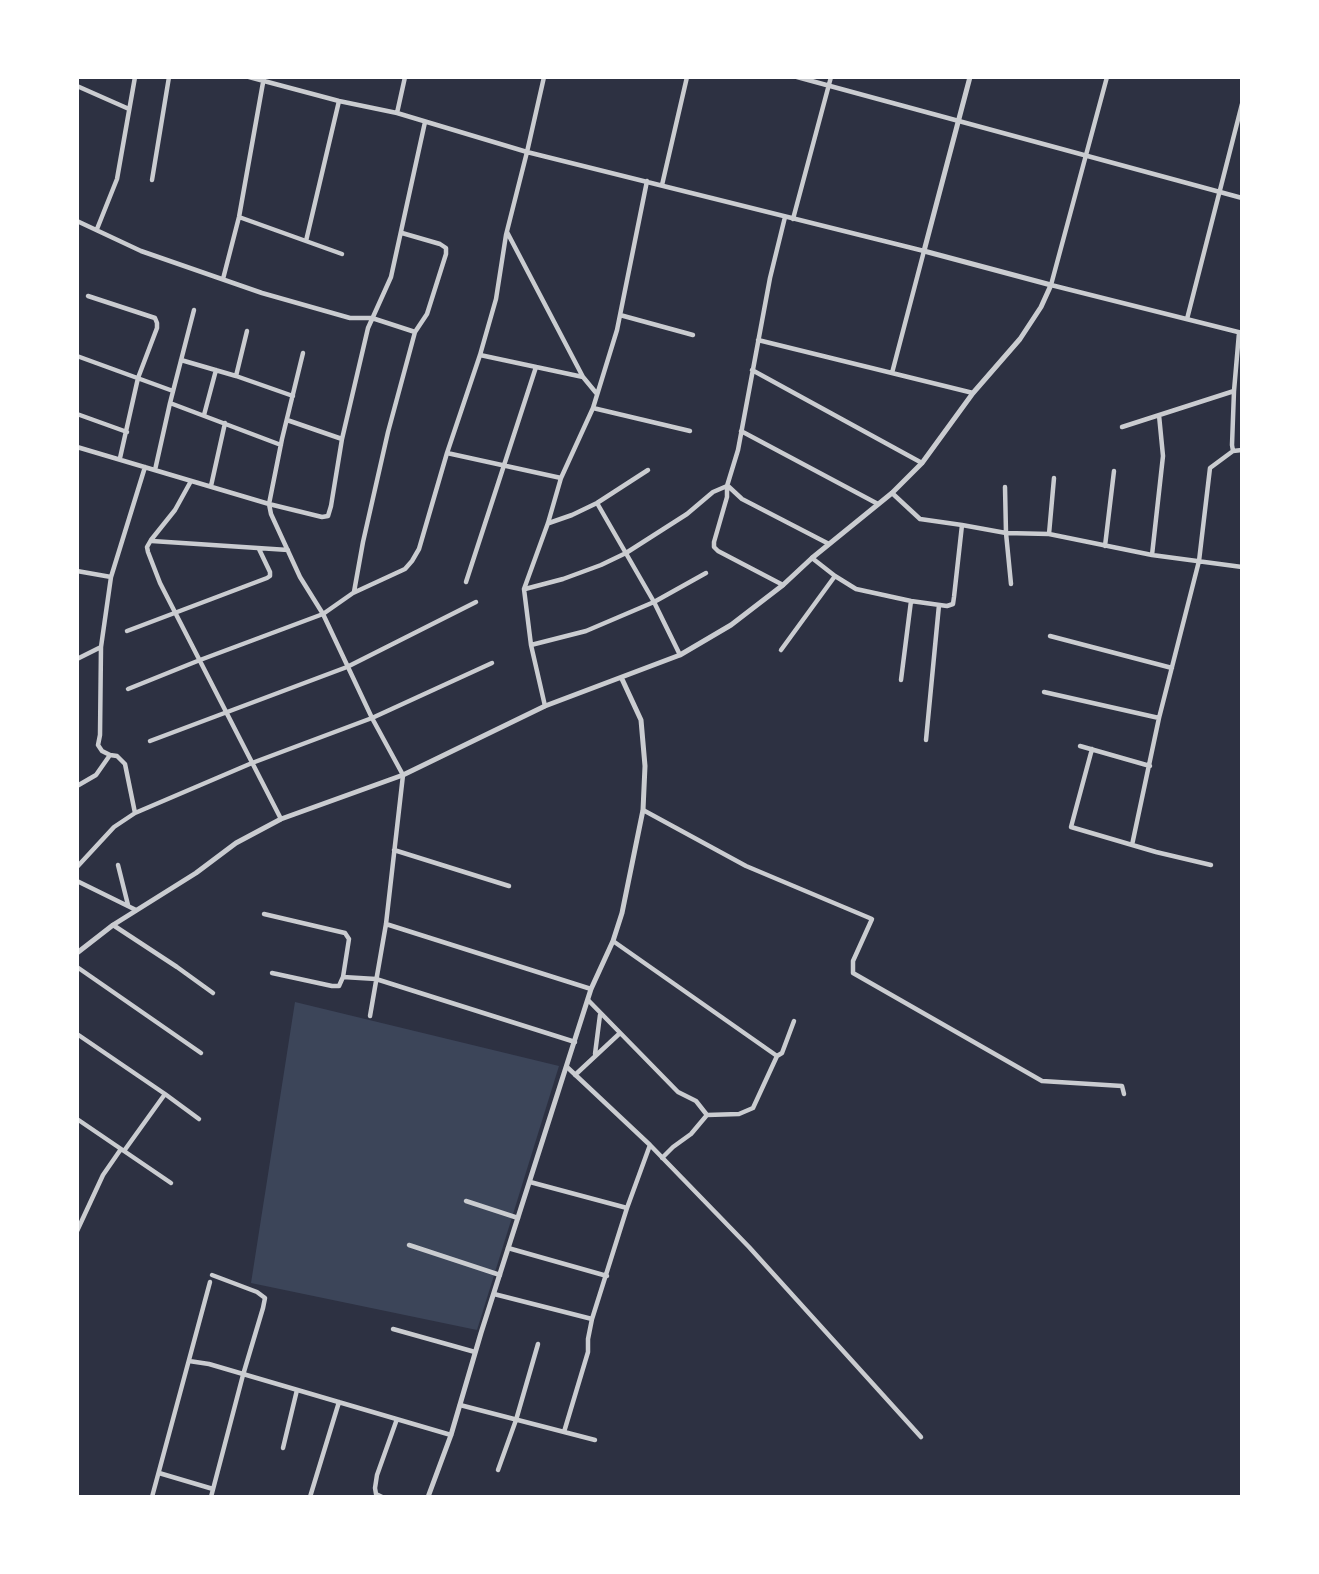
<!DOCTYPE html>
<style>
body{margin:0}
#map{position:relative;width:1319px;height:1574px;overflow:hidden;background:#2d3142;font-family:"Archivo Narrow",sans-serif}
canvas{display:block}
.frame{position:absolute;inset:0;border:79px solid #fff;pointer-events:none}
</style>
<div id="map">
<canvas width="1319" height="1574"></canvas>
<div class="frame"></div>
</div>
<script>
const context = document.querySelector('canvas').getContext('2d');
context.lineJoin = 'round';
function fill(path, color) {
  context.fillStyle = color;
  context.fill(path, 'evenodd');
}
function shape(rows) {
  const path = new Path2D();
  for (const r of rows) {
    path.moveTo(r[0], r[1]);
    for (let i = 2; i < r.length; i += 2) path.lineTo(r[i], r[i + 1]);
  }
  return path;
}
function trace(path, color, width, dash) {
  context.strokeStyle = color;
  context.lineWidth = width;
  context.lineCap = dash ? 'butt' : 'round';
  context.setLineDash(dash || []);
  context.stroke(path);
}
fill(shape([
 [295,1002,559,1066,477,1330,251,1283]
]), '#3c4559');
trace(shape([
 [249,77,339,101,397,113,527,152,924,251,892,373],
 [797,77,1242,198],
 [1107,77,1051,285,1242,333],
 [77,86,129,109],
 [397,113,405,77],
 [152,180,169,77],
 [662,185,687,77],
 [239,217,342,254],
 [793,219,831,77],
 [77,221,141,251,262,293,350,318,372,318,415,332],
 [97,229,117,179,135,77],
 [507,232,583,377],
 [306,241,339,101],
 [223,279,239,217,264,77],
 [88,296,155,318,157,323,157,328,138,378,120,458],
 [620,315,693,335],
 [1187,319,1242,104],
 [758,340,973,393],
 [303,353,282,439,269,504,271,514,300,577,323,614,372,718,403,775,386,924,370,1016],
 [480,355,583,377,597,394],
 [77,356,173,391],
 [181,360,236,376,293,396],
 [752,370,922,463],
 [236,376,247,331],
 [170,403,281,445],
 [593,408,690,431],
 [77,414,127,432],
 [204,415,216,370],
 [287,420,342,439],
 [1122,427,1234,391],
 [741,431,878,504],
 [77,447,269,504,322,517,328,516,331,506,342,439,368,328,391,277,425,122],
 [1233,451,1232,445,1234,391,1239,333],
 [447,453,561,478],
 [155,470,170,403,194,310],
 [191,481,175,510,151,540,147,547,148,552,160,583,281,819],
 [211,486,225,423],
 [728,486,742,499,829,544],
 [1005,487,1006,533,1011,584],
 [892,493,920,519,962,525,1006,533,1049,534,1152,555,1242,567],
 [597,503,654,602,680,655],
 [549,523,572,515,597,503,648,470],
 [1049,534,1054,478],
 [152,541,288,550],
 [1105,546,1114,471],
 [1152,555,1163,456,1159,415],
 [812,558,835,576,856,589,911,601,947,606,953,604,954,597,962,525],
 [77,571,111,577],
 [466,582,536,367],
 [783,585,718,551,714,547,714,542,727,497,727,486,738,450,770,278,785,217],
 [525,589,563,579,601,565,626,553,687,514,713,492,727,486],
 [354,592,363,542,388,432,415,332,427,314,446,254,446,248,440,244,402,233],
 [127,631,267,578,270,576,270,572,259,549],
 [1050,636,1172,668],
 [531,645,586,631,654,602,706,573],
 [101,647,100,735,98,745,102,751,110,755,117,756,125,764,135,813],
 [781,650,835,576],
 [77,659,101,647,111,577,145,467],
 [901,680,911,601],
 [128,689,200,660,323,614,353,593,405,569,412,561,419,549,447,453,480,355,496,299,506,235,527,152,544,77],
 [1044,692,1159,718],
 [545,706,531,645,524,589,548,523,561,478,593,408,617,330,647,181],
 [926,740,939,605],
 [150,741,347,667,476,602],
 [1080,746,1150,766],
 [1092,749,1071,827,1156,852,1211,865],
 [77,786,96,775,110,755],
 [643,810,746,866,872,919,853,961,853,973,1042,1081,1122,1086,1124,1094],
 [1132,845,1159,718,1199,561,1210,468,1233,451,1242,450],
 [394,850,509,886],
 [118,865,128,905],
 [77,867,114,827,135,813,252,763,372,718,492,663],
 [77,881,136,910],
 [264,914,345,933,349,939,343,977,339,986,332,986,272,973],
 [386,924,591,989],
 [113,925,177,967,213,993],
 [613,941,777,1056],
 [77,967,201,1053],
 [343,977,376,979,575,1042],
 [588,1000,678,1092,696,1101,707,1115],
 [77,1034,165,1094,199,1119],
 [595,1054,600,1015],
 [567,1067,650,1145,749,1247,921,1437],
 [575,1075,619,1034],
 [77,1119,171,1183],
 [124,1151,165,1094],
 [662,1158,673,1147,691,1134,707,1115,739,1114,753,1108,777,1056,782,1053,794,1021],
 [530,1182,627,1208],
 [466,1201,518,1218],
 [77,1231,103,1175,121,1149],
 [409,1245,500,1275],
 [508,1248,607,1276],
 [494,1294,592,1319],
 [393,1329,475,1352],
 [189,1361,209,1364,451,1435],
 [460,1405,595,1440],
 [564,1432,588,1352,588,1339,592,1319,627,1208,650,1145],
 [283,1448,297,1390],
 [498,1470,516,1420,538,1344],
 [159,1473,213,1489],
 [152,1497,210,1282],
 [211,1497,243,1375,263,1308,265,1298,257,1292,212,1275],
 [310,1497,339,1402],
 [382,1497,376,1494,375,1488,377,1475,397,1419]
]), '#caccd0', 4.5);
trace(shape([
 [77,953,113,925,196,873,236,843,281,819,403,775,545,706,680,655,731,625,783,585,812,558,892,493,922,463,973,393,1020,339,1041,307,1051,285,924,251,970,77],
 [428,1497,451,1435,481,1333,591,989,613,941,622,913,643,810,645,766,641,720,622,679]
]), '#caccd0', 5);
</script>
